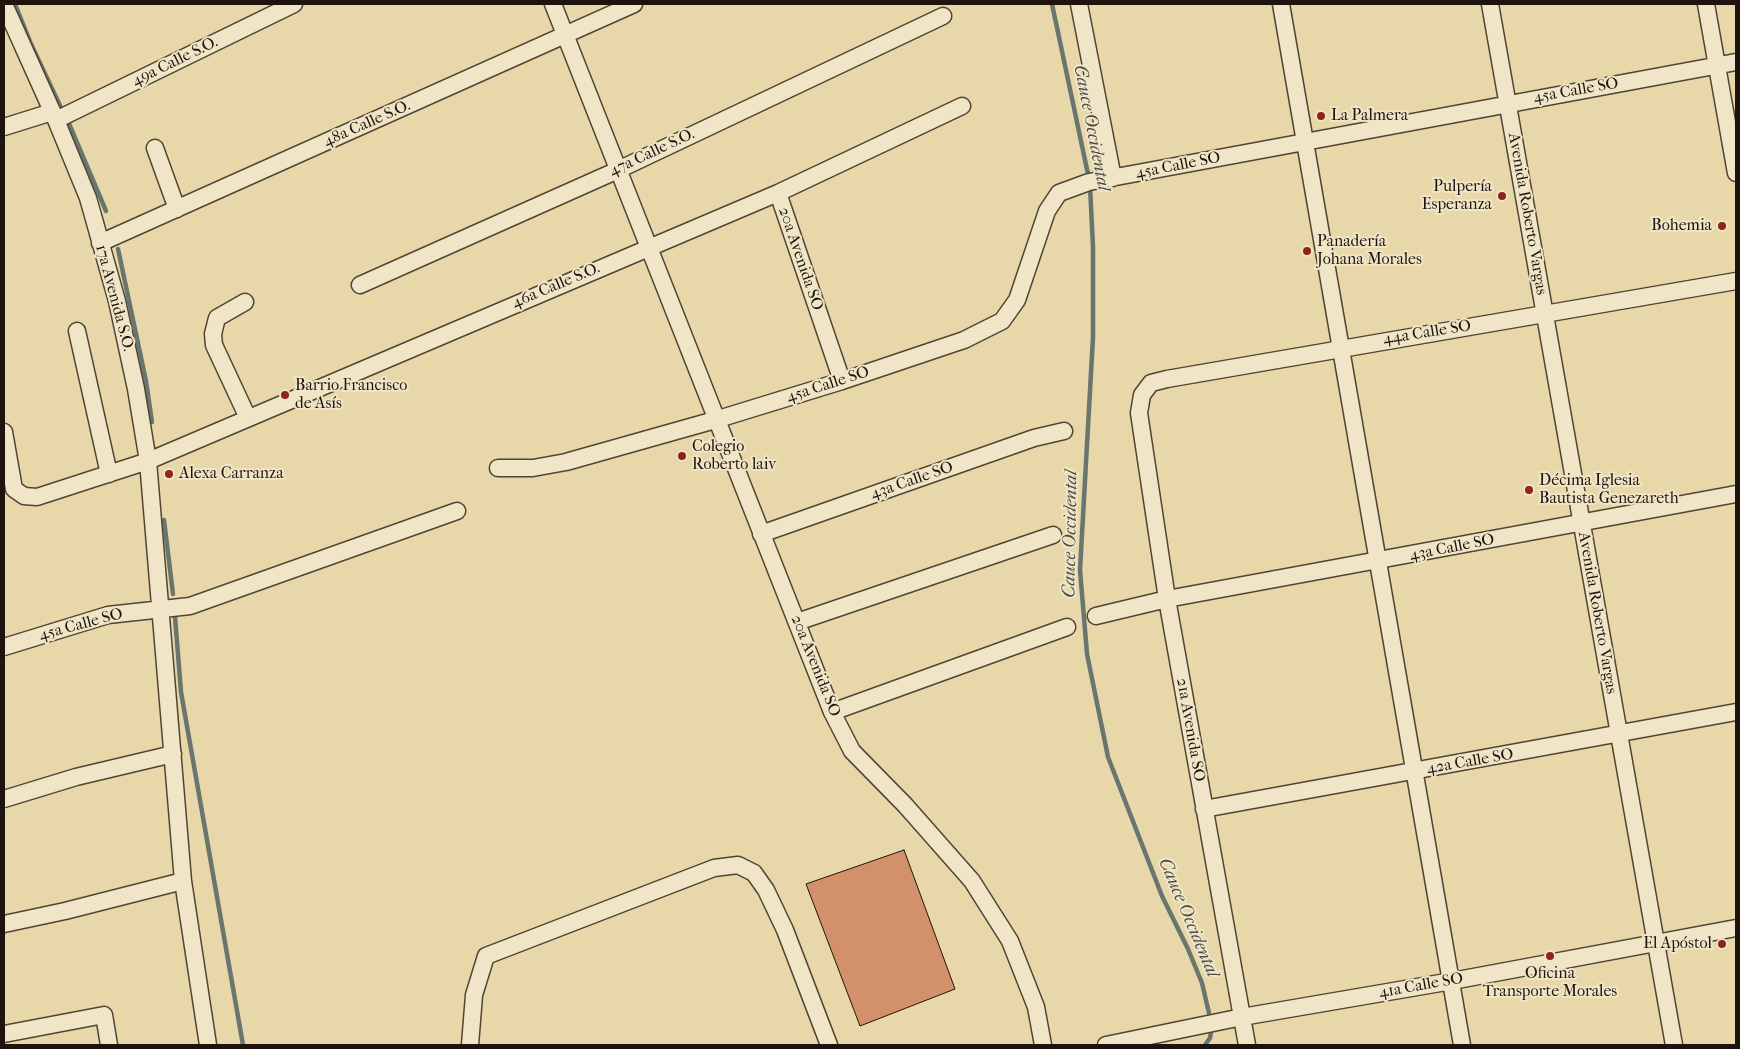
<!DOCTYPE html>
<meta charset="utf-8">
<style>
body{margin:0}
#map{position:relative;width:1740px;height:1049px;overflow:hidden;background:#e8d7a9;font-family:"IM FELL French Canon",serif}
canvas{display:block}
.frame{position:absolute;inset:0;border:5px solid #1e140d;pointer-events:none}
</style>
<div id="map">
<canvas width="1740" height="1049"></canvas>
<div class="frame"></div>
</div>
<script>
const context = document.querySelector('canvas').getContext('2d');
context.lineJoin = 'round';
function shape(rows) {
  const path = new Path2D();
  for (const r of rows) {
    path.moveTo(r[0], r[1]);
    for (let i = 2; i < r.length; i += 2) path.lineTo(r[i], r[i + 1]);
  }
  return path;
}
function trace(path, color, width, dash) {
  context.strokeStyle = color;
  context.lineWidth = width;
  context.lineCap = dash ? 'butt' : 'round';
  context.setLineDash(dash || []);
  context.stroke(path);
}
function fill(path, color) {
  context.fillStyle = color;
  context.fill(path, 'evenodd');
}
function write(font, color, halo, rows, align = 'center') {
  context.font = font + ' "IM FELL French Canon",serif';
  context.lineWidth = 4;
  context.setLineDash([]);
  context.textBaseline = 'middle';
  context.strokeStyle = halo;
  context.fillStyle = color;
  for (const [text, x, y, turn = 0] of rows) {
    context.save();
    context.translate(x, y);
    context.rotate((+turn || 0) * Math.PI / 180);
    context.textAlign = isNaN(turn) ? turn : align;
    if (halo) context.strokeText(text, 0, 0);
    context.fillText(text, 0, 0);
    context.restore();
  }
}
trace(shape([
 [15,4,31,44,63,112],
 [1052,4,1089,179],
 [67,119,106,211],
 [1090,186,1093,247,1093,337,1080,570,1087,654,1108,757,1162,896,1188,949,1202,983,1212,1026,1210,1038,1205,1045],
 [118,249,146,381,152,422],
 [164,520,173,594],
 [175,617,181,692,243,1045]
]), '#68766f', 4.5);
const building = shape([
 [904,850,955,989,860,1026,806,884,904,850]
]);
fill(building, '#d3916b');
trace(building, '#1e140d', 1);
const minor = shape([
 [4,4,56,120,88,198,117,301,136,389,148,461,183,881,208,1045],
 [553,4,832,712,852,751,905,805,972,881,1010,941,1036,1007,1043,1045],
 [1079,4,1113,178],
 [1281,4,1462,1045],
 [1490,4,1674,1045],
 [1706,4,1736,173],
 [56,120,294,4],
 [4,127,52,112],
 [155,148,177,209],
 [778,193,842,381],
 [100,243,634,4],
 [360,285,618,170,943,16],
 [245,302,217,318,213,334,214,345,248,418],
 [77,331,109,474],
 [4,432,14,489,24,496,37,497,148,461,778,193,962,106],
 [498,468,533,468,566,462,715,420,842,381,964,340,1002,321,1017,300,1047,211,1059,193,1089,182,1736,62],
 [761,534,1034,438,1064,431],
 [1096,616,1167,599,1736,494],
 [797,622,1053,535],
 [4,647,108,615,190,606,457,511],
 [832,712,1067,627],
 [4,799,76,777,173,754],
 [1204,809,1736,712],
 [4,924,65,911,183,881],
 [4,1034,104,1015,109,1045],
 [470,1045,474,995,486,956,714,868,738,865,754,873,766,890,785,930,829,1045],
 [1106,1045,1242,1017,1452,981,1736,928],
 [1247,1045,1167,599,1139,413,1142,395,1151,383,1167,379,1736,281]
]);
trace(minor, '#504534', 19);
trace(minor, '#f0e5c7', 16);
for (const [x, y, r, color] of [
 [1321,116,5,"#8f2418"],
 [1502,196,5,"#8f2418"],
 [1722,226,5,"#8f2418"],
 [1307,251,5,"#8f2418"],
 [285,395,5,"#8f2418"],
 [682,456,5,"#8f2418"],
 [169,474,5,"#8f2418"],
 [1529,490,5,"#8f2418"],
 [1722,944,5,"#8f2418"],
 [1550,956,5,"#8f2418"]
]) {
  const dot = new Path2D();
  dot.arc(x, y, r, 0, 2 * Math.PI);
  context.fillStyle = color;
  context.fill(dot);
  trace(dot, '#f0e5c7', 2);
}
write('16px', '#1e140d', '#f0e5c7', [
 ["49a Calle S.O.",175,62,-26],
 ["45a Calle SO",1576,91,-10],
 ["48a Calle S.O.",367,124,-24],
 ["47a Calle S.O.",652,153,-25],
 ["45a Calle SO",1178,166,-11],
 ["Avenida Roberto Vargas",1527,214,80],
 ["20a Avenida SO",800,259,71],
 ["46a Calle S.O.",556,286,-23],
 ["17a Avenida S.O.",114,298,75],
 ["44a Calle SO",1427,333,-9],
 ["45a Calle SO",828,385,-18],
 ["43a Calle SO",912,481,-19],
 ["43a Calle SO",1452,548,-11],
 ["Avenida Roberto Vargas",1597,613,80],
 ["45a Calle SO",81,625,-15],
 ["20a Avenida SO",815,666,68],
 ["21a Avenida SO",1190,730,80],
 ["42a Calle SO",1470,762,-10],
 ["41a Calle SO",1421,986,-10]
]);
write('16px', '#1e140d', '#f0e5c7', [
 ["La Palmera",1331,116],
 ["Pulpería",1492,187,"right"],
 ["Esperanza",1492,205,"right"],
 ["Bohemia",1712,226,"right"],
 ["Panadería",1317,242],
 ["Johana Morales",1317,260],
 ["Barrio Francisco",295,386],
 ["de Asís",295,404],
 ["Colegio",692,447],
 ["Roberto laiv",692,465],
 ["Alexa Carranza",179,474],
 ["Décima Iglesia",1539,481],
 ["Bautista Genezareth",1539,499],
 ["El Apóstol",1712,944,"right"],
 ["Oficina",1550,974,"center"],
 ["Transporte Morales",1550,992,"center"]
], 'left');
write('italic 18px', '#494d46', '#f0e5c7', [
 ["Cauce Occidental",1091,128,79],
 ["Cauce Occidental",1071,534,-89],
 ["Cauce Occidental",1188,918,67]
]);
</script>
